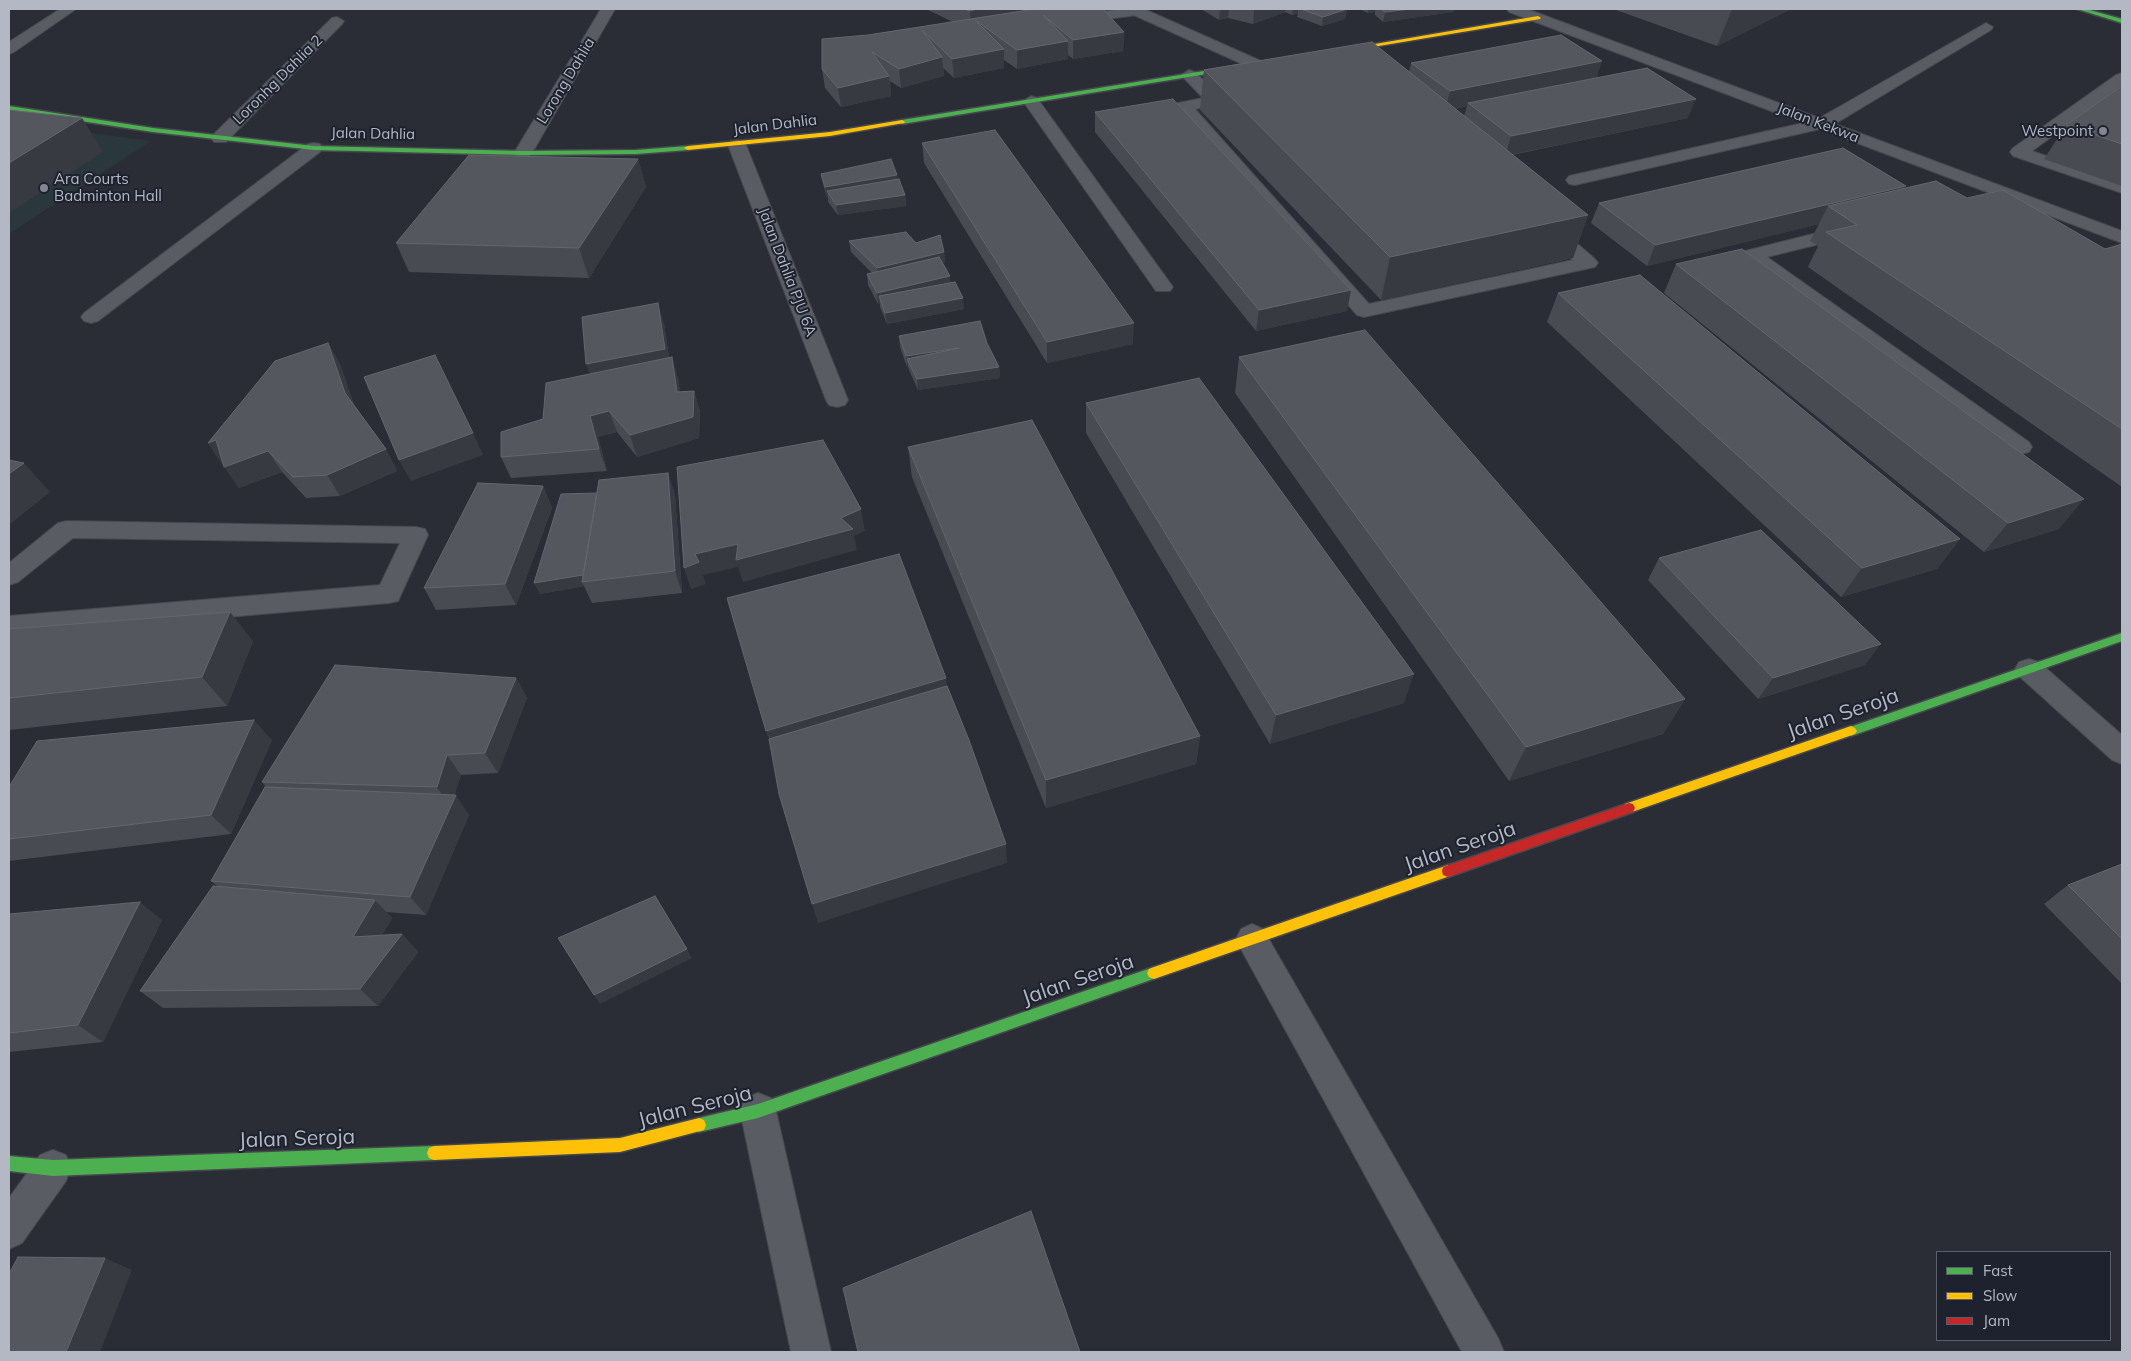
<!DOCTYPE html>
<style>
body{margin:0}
#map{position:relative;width:2131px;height:1361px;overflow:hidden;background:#2a2d35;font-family:Mulish,sans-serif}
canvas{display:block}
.frame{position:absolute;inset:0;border:10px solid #b4b8c5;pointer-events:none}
.legend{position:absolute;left:1936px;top:1251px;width:175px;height:90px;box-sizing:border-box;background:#1e222f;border:1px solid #5a5e6b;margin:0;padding:6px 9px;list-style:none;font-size:15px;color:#b4b8c5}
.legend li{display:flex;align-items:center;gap:10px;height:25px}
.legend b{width:25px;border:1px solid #5a5e6b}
</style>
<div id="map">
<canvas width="2131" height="1361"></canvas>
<div class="frame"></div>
<ul class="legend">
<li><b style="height:6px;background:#4caf50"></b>Fast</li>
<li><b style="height:6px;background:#ffc107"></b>Slow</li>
<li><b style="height:6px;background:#c62828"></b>Jam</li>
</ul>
</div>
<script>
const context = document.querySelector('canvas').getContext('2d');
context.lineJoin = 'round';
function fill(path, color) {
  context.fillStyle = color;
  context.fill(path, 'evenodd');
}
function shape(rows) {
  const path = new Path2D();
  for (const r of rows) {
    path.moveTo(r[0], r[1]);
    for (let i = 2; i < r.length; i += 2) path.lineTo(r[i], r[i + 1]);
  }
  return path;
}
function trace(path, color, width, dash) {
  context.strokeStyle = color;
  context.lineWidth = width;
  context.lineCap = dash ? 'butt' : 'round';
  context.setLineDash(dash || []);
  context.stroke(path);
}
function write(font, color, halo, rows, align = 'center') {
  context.font = font + ' Mulish,sans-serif';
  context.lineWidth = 4;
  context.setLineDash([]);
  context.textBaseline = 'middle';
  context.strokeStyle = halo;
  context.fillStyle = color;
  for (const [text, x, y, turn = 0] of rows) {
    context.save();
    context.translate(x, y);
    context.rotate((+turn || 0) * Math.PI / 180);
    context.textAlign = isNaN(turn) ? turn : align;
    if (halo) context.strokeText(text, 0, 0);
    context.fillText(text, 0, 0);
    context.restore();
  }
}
fill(shape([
 [9,122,151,141,9,234]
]), '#2a373c');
const lane = shape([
 [1121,9,1143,9,1144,11,1137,15,1071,24,1064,20,1071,16,1121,9],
 [1986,23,1993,27,1991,30,1828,128,1822,129,1816,128,1814,124,1816,120,1986,23],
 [1370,68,1376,70,1595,259,1598,263,1595,267,1364,317,1357,315,1176,106,1178,103,1203,98,1181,75,1189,70,1195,72,1218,95,1370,68],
 [1367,78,1573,260,1369,304,1195,109,1367,78],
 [2122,73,2122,85,2032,151,2122,182,2122,193,2013,156,2010,152,2013,148,2116,75,2122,73],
 [314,143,320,144,323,148,320,152,98,321,91,323,84,321,81,317,84,313,308,144,314,143],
 [1845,226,1852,228,1854,232,1852,236,1767,257,2029,442,2032,447,2029,452,2021,454,2013,452,1742,255,1745,251,1845,226],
 [67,521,416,527,425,529,428,535,398,601,389,603,9,636,9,616,380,585,400,543,73,538,18,582,9,585,9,563,58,523,67,521],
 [2029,659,2039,662,2122,735,2122,764,2112,760,2019,676,2015,669,2019,662,2029,659],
 [1252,924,1263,929,1498,1338,1504,1352,1462,1352,1241,949,1236,939,1241,929,1252,924],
 [53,1150,66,1155,71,1168,66,1181,22,1243,9,1249,9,1198,40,1155,53,1150]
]);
const street = shape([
 [60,9,76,9,14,52,9,54,9,42,60,9],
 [601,9,615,9,532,153,529,157,523,158,517,157,514,153,601,9],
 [1125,9,1144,9,1261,61,1263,64,1255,69,1249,67,1127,12,1125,9],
 [1507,9,1527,9,2122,231,2122,243,1820,129,1575,185,1569,184,1566,180,1569,176,1803,123,1509,12,1507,9],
 [337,17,344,21,342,24,226,142,214,142,211,138,214,134,332,18,337,17],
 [1031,96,1037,98,1170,283,1173,287,1170,291,1156,291,1023,101,1031,96],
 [737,140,743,141,746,145,848,400,845,405,837,407,829,405,826,400,728,145,731,141,737,140],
 [758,1093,771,1098,776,1111,831,1352,791,1352,740,1111,745,1098,758,1093]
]);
const fast = shape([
 [2077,9,2086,9,2122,19,2122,23,2077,9],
 [1241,65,1243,66,1243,68,902,124,899,122,902,120,1241,65],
 [9,106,153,128,314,146,523,151,636,150,688,146,692,148,688,150,636,154,523,155,314,150,153,132,9,110,9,106],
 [2122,633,2122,641,1851,736,1847,734,1845,731,1847,728,2122,633],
 [1154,967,1159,969,1161,973,1159,977,758,1118,699,1132,694,1130,692,1125,694,1120,699,1118,758,1104,1154,967],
 [434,1146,439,1148,441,1153,439,1158,434,1160,53,1176,9,1171,9,1156,53,1160,434,1146]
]);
const slow = shape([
 [1538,16,1541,18,1540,19,1337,53,1334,51,1538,16],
 [902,120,905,122,904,123,830,136,688,150,684,148,688,146,830,132,902,120],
 [1851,726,1855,728,1857,731,1855,734,1629,813,1625,812,1623,808,1625,804,1851,726],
 [1448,865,1453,867,1454,871,1453,875,1154,979,1149,977,1147,973,1149,969,1154,967,1448,865],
 [699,1118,704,1120,706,1125,704,1130,620,1152,434,1160,429,1158,427,1153,429,1148,434,1146,620,1138,699,1118]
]);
const jam = shape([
 [1629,803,1633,804,1635,808,1633,812,1448,877,1443,875,1442,871,1443,867,1629,803]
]);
trace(lane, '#46484e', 2);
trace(street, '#46484e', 2);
trace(fast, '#46484e', 3);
trace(slow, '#46484e', 3);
trace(jam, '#46484e', 3);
fill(lane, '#5a5c63');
fill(street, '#5a5c63');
fill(fast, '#4caf50');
fill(slow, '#ffc107');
fill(jam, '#c62828');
fill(shape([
 [928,9,1031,9,1025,11,1124,32,1123,51,1073,59,1068,55,1068,59,1017,69,1004,60,1004,68,954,78,943,68,944,76,901,88,890,81,891,96,841,107,825,88,822,69,868,35,953,22,928,10],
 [1201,9,1347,9,1345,19,1322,26,1297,17,1298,13,1292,15,1285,12,1253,24,1228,18,1219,20],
 [1359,9,1454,9,1453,12,1383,22,1375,15,1375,12,1368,13],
 [1613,9,1791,9,1717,46],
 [1411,63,1596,78,1688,118,1512,155,1588,215,1573,258,1381,300,1200,110,1204,70,1409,72],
 [1467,106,1464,116,1455,109],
 [2122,86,2122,186,2044,159,2066,125],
 [1095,112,1351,290,1347,311,1256,331,1095,132],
 [922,143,1133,344,1047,363,924,163],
 [638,159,646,187,589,278,409,272,396,243],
 [821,174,898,179,905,195,906,206,838,215,828,202,828,197,827,198,823,184],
 [1906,186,1904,188,1967,198,2105,249,2122,244,2122,487,1808,267,1818,246,1810,241,1819,224,1647,266,1591,223,1599,203],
 [849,241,916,243,944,252,945,263,943,263,950,276,950,282,964,309,887,324,880,307,880,303,878,304,868,285,867,274,872,273,851,252],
 [1676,264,2059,529,1984,552,1664,293],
 [1558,293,1960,539,1937,569,1841,597,1547,322],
 [664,324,669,357,678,378,680,392,694,391,700,412,699,438,637,457,617,432,598,437,607,471,511,478,501,457,543,419,590,374],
 [899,336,987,343,999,367,1000,378,918,390,909,370,908,367,907,367,900,347],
 [328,343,340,364,354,405,386,449,397,471,340,496,306,498,282,472,239,488,224,464,223,465,208,443],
 [1239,357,1685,699,1663,734,1509,781,1235,393],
 [1086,403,1404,703,1270,744,1086,433],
 [908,447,1200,736,1196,764,1046,808,912,477],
 [668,473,675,495,682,593,592,603,584,586,540,594,597,493],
 [543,486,552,508,516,605,436,610,424,588],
 [1659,558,1865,665,1758,699,1648,580],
 [9,629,253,641,227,706,9,730],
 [516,678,527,698,498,773,461,775,454,795,469,815,426,915,386,912,392,918,382,935,402,934,418,952,378,1006,163,1008,140,991,217,886,211,881,266,787,262,782],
 [272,740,231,834,9,861,9,787],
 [2122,864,2122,984,2044,904,2068,885],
 [9,914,162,920,103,1042,9,1052]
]), '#494b53');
fill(shape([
 [977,9,1031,9,982,26,975,20,971,30,970,11],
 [1220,9,1229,9,1228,18,1219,20],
 [1254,9,1286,9,1285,12,1253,24],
 [1293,9,1298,9,1298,13,1292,15],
 [1347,9,1345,19,1322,26,1323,17],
 [1368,9,1376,9,1375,12,1368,13],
 [1381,9,1454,9,1453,12,1383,22,1385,12],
 [1732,9,1791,9,1717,46],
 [1124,32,1123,51,1073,59,1073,40],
 [1068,41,1068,59,1017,69,1017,50],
 [1004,49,1004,68,954,78,952,59],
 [942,57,944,76,901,88,899,69],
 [1602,61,1596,80,1468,103,1467,106,1445,111,1450,91],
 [889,76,891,96,841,107,838,88],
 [1696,99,1688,118,1505,156,1511,136],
 [82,118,103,152,9,213,9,163],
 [638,159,646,187,589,278,579,248],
 [897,175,898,185,827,191,828,197,827,198,825,187],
 [1906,186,1894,206,1828,206,1819,224,1647,266,1655,245],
 [905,195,906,206,838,215,836,205],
 [1588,215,1573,258,1381,300,1390,257],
 [944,252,945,263,879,279,877,268],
 [950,276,951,287,879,296,880,303,878,304,877,293],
 [1351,290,1347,311,1256,331,1259,310],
 [963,298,964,309,887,324,885,313],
 [658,303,664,324,671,370,594,385,586,364],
 [1134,323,1133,344,1047,363,1047,342],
 [328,343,340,364,357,414,345,393],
 [959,348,907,359,908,367,907,367,906,356],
 [672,357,678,378,684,414,677,392],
 [999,367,1000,378,918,390,917,379],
 [694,391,700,412,699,438,637,457,630,435],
 [609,411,617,432,598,437,607,471,599,449,590,416],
 [473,433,483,455,411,481,399,460],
 [216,440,231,462,223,465,208,443],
 [386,449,397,471,340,496,327,475],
 [268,451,282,472,239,488,224,467],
 [24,463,50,492,9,525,9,474],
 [668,473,675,495,682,593,675,571],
 [543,486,552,508,516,605,505,584],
 [2084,499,2059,529,1984,552,2008,523],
 [861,509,865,531,854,536,857,550,743,582,738,567,703,575,706,584,691,589,684,568,695,554,738,544,841,518],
 [1960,539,1937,569,1841,597,1862,568],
 [583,575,582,582,584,586,540,594,534,583],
 [230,612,253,641,227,706,202,677],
 [1881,644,1865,665,1758,699,1773,678],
 [1414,674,1404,703,1270,744,1276,715],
 [516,678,527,698,498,773,485,753],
 [946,678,949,706,775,759,766,731],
 [1685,699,1663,734,1509,781,1526,747],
 [254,720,272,740,231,834,211,815],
 [1200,736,1196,764,1046,808,1046,780],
 [447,755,461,775,452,804,456,795,469,815,426,915,410,897,450,807,437,787],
 [1006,844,1007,863,818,923,812,904],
 [375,900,392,918,371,955,353,937],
 [140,902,162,920,103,1042,78,1025],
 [402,934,418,952,378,1006,360,989],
 [687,949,692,958,600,1004,594,995],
 [105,1258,132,1270,100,1352,66,1352]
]), '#383a42');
const building = shape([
 [964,9,977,9,970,11,964,9],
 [1035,9,1103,9,1124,32,1073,40,1043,15,1068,41,1017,50,975,20,1004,49,952,59,922,30,942,57,899,69,872,52,889,76,838,88,822,69,822,39,868,35,1035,9],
 [1301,9,1347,9,1323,17,1301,9],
 [1381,9,1411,9,1385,12,1381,9],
 [1561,35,1602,61,1450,91,1411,63,1561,35],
 [1372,42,1588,215,1390,257,1204,70,1372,42],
 [1647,68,1696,99,1511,136,1468,103,1647,68],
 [2122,86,2122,144,2066,125,2122,86],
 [1173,99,1351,290,1259,310,1095,112,1173,99],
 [9,110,82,118,9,163,9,110],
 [995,130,1134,323,1047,342,922,143,995,130],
 [1843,148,1906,186,1655,245,1599,203,1843,148],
 [469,155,638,159,579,248,396,243,469,155],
 [891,159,897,175,825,187,821,174,891,159],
 [899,179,905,195,836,205,827,191,899,179],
 [1936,181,1967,198,2003,190,2105,249,2122,244,2122,429,1826,232,1857,225,1828,206,1936,181],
 [906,232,916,243,940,235,944,252,877,268,849,241,906,232],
 [1742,249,2084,499,2008,523,1676,264,1742,249],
 [939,257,950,276,877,293,867,274,939,257],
 [1640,275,1960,539,1862,568,1558,293,1640,275],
 [955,282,963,298,885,313,879,296,955,282],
 [658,303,665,349,586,364,582,317,658,303],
 [980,321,987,343,999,367,917,379,907,359,959,348,906,356,899,336,980,321],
 [1365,330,1685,699,1526,747,1239,357,1365,330],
 [328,343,345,393,386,449,327,475,293,477,268,451,224,467,216,440,208,443,275,361,328,343],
 [435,355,473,433,399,460,364,377,435,355],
 [672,357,677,392,694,391,693,417,630,435,609,411,590,416,599,449,501,457,501,432,543,419,546,383,672,357],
 [1199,378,1414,674,1276,715,1086,403,1199,378],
 [1032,420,1200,736,1046,780,908,447,1032,420],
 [823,440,861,509,841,518,853,529,736,560,738,544,695,554,699,562,684,568,677,467,823,440],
 [9,460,24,463,9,474,9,460],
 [668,473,675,571,582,582,599,480,668,473],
 [478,483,543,486,505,584,424,588,478,483],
 [597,493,583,575,534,583,561,494,597,493],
 [1761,530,1881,644,1773,678,1659,558,1761,530],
 [899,554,946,678,766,731,727,598,899,554],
 [230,612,202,677,9,698,9,629,230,612],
 [335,665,516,678,485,753,447,755,437,787,262,782,335,665],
 [947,686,969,740,1006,844,812,904,779,794,769,739,947,686],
 [254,720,211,815,9,839,9,787,37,741,254,720],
 [265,787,456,795,410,897,211,881,265,787],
 [2122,864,2122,939,2068,885,2122,864],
 [213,886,375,900,353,937,402,934,360,989,140,991,213,886],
 [655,896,687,949,594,995,558,938,655,896],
 [140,902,78,1025,9,1033,9,914,140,902],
 [1031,1211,1080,1352,858,1352,843,1288,1031,1211],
 [18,1257,105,1258,66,1352,9,1352,9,1274,18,1257]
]);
fill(building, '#55575f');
trace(building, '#64666f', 1);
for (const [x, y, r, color] of [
 [2103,131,5,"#848793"],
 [44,188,5,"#848793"]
]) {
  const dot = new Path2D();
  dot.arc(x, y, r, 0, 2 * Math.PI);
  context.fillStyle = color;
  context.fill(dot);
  trace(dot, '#1e222f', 2);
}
write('15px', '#b4b8c5', '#1e222f', [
 ["Loronhg Dahlia 2",278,80,-45],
 ["Lorong Dahlia",566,81,-59],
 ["Jalan Kekwa",1818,123,21],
 ["Jalan Dahlia",775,125,-7],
 ["Jalan Dahlia",373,134,1],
 ["Jalan Dahlia PJU 6A",787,272,69]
]);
write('15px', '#b4b8c5', '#1e222f', [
 ["Westpoint",2093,131],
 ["Ara Courts",54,179,"left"],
 ["Badminton Hall",54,196,"left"]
], 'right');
write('21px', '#b4b8c5', '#1e222f', [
 ["Jalan Seroja",1843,714,-19],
 ["Jalan Seroja",1460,847,-19],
 ["Jalan Seroja",1078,980,-19],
 ["Jalan Seroja",695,1107,-14],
 ["Jalan Seroja",297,1139,-2]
]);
</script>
